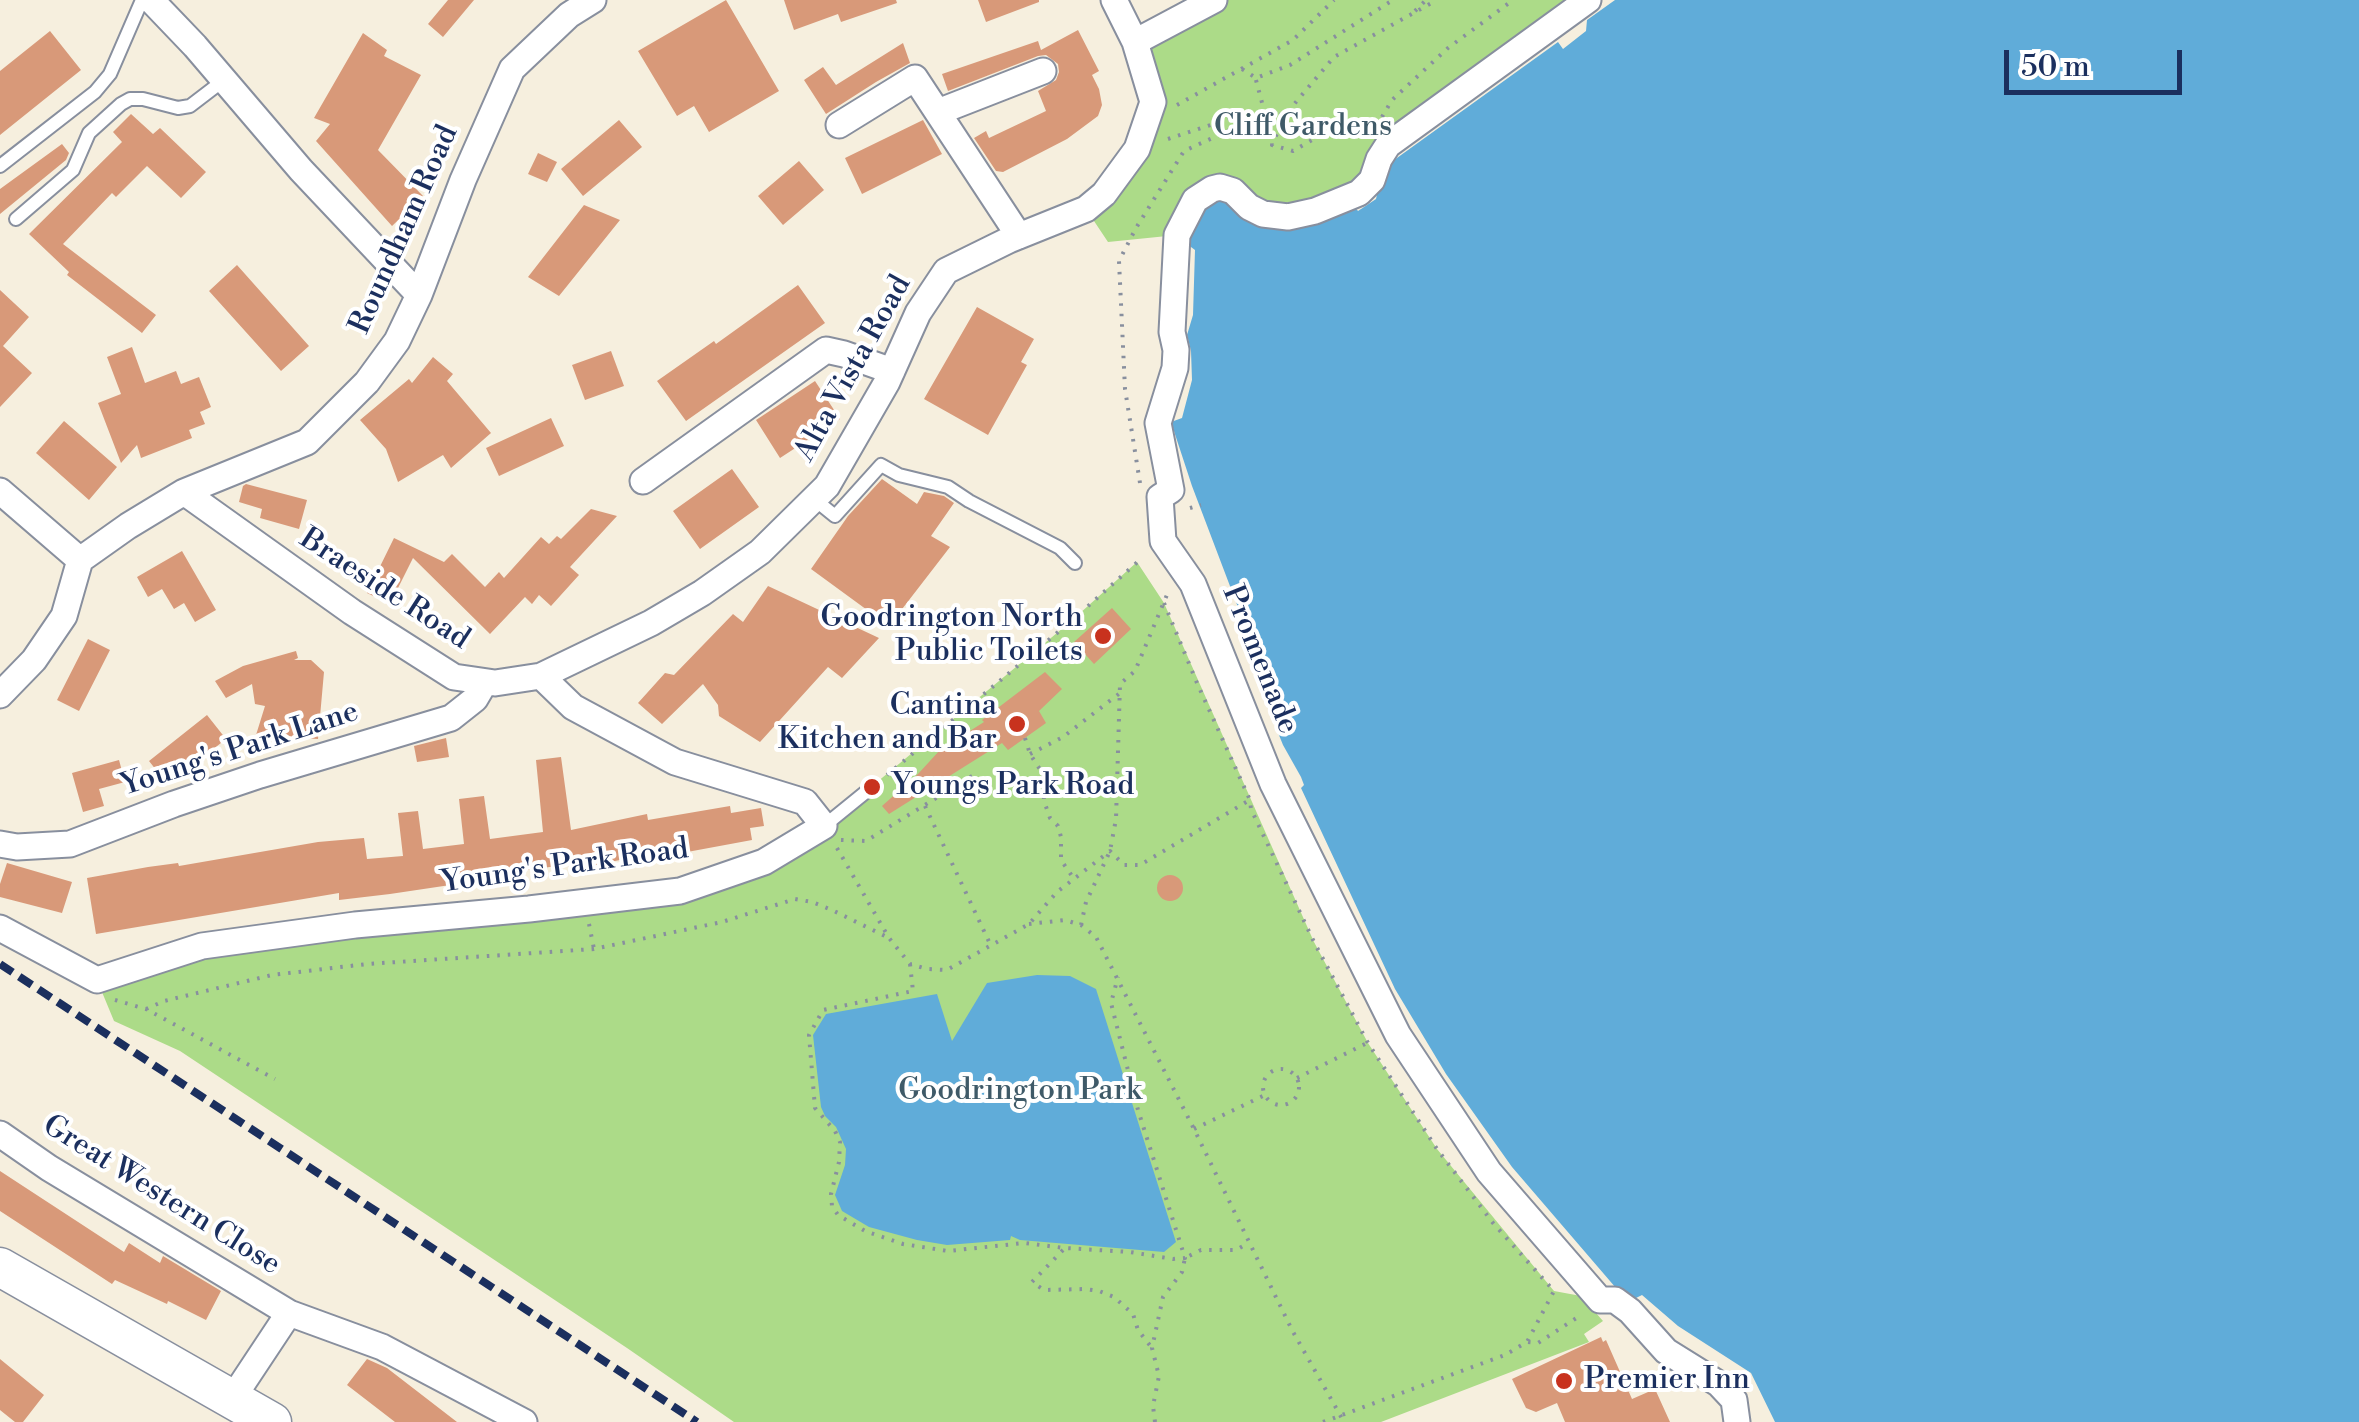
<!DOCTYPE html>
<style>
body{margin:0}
#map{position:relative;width:2359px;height:1422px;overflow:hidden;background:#f6efde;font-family:"Libre Bodoni",serif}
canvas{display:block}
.scale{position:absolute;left:2004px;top:50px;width:178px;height:45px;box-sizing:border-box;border:5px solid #1b2f5e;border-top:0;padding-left:12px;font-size:30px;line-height:35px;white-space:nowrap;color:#1b2f5e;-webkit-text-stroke:8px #fff;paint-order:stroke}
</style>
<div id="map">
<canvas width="2359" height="1422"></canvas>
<div class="scale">50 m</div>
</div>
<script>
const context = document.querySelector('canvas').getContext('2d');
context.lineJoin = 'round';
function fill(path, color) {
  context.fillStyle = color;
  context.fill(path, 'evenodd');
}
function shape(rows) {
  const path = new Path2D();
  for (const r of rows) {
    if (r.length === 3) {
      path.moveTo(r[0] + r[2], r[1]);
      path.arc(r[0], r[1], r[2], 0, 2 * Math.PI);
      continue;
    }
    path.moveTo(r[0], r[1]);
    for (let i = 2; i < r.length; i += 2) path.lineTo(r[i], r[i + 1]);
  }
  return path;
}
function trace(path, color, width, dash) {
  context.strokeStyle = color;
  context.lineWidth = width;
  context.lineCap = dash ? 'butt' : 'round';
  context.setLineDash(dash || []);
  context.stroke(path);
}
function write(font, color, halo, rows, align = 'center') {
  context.font = font + ' "Libre Bodoni",serif';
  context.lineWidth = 8;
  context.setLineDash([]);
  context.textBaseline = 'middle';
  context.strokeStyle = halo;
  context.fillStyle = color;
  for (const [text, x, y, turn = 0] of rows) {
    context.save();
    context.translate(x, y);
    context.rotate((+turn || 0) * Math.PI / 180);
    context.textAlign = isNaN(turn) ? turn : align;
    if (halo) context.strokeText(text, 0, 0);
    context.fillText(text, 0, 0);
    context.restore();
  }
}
fill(shape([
 [1214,0,1588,0,1388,145,1359,193,1177,235,1108,242,1086,209,1153,103,1135,42],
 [1137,562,1164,603,1314,942,1368,1043,1437,1149,1554,1291,1581,1296,1603,1321,1584,1334,1589,1342,1381,1422,734,1422,627,1348,180,1051,114,1021,97,980,202,946,680,891,824,826,1069,623]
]), '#acdb88');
fill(shape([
 [1615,0,2359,0,2359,1422,1775,1422,1751,1373,1678,1326,1642,1295,1628,1302,1512,1167,1446,1074,1395,989,1301,788,1304,785,1301,777,1283,745,1245,651,1242,639,1244,623,1192,486,1171,422,1182,418,1192,380,1191,351,1187,335,1193,315,1195,250,1187,244,1190,234,1204,206,1222,195,1254,216,1352,204,1358,211,1376,199,1383,168,1558,42,1563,49,1586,31,1587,20],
 [1037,975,1070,976,1096,989,1176,1242,1164,1252,1020,1240,1011,1236,1010,1240,947,1245,917,1240,869,1227,842,1211,835,1195,845,1165,846,1149,836,1127,825,1116,821,1107,813,1035,826,1014,937,994,952,1041,987,983]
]), '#60acd9');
fill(shape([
 [448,0,474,0,443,37,428,24],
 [726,0,779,91,709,132,694,106,677,116,638,51],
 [784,0,896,0,897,3,841,22,838,14,794,30],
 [978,0,1039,0,1039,2,986,22],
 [1078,30,1099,71,1092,75,1099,89,1102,105,1098,116,1067,139,1003,172,996,171,974,138,986,131,989,138,1046,111,1038,91,1056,80,1059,72,1058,64,1046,55,1038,56,948,91,942,74,1038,41,1041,50],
 [50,31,81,70,0,135,0,71],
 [363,33,387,50,384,56,421,75,378,150,423,196,392,226,316,141,330,124,314,118],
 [903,43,910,63,876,82,826,114,804,80,823,67,836,85],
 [131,114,153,134,160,128,206,172,181,198,147,166,116,197,112,193,63,244,156,315,142,333,67,275,69,272,29,234,122,142,113,132],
 [619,120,642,147,583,196,561,169],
 [923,120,942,154,862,194,845,158],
 [62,144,69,153,66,160,0,214,0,189],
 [538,153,557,162,547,182,528,174],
 [799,161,824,190,783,225,758,196],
 [584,205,620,220,559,296,528,277],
 [237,265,309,346,281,371,209,291],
 [798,285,825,323,686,421,657,381,714,341,716,344],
 [0,290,29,317,3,346,32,373,0,407],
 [977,307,1034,339,1021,362,1027,365,988,435,924,399],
 [132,347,145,383,176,371,181,384,199,377,211,407,200,412,205,424,189,430,192,438,141,458,137,445,121,463,98,403,121,394,107,357],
 [611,351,624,386,585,400,572,365],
 [433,357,453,374,447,381,491,433,451,468,443,455,398,482,386,449,360,420,409,379,412,383],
 [815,381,840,419,780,458,756,420],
 [551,418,564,446,499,476,486,448],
 [64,421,117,467,89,500,36,453],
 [732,469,759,507,700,549,673,511],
 [882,479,917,504,924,492,944,496,954,503,931,536,950,547,889,626,811,569,848,516],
 [246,484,307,500,299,529,260,518,262,509,239,502,243,486],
 [591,509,617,516,570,567,579,575,551,606,539,595,532,604,525,597,490,634,413,558,390,604,367,593,394,538,444,562,452,554,485,587,499,572,504,578,541,537,549,544,557,536,561,539],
 [182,551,216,610,195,622,184,603,174,609,162,589,148,597,137,577],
 [768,586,879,638,842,678,828,667,760,742,719,716,718,705,703,684,662,724,638,703,665,673,674,675,733,614,743,622],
 [1112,608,1131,629,1094,664,1074,642],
 [88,639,110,650,79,711,57,700],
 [296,651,298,658,294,660,311,660,324,672,318,739,256,735,265,706,255,704,252,684,226,698,215,681,243,666],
 [1045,672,1062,689,1039,711,1046,723,1008,750,1002,743,889,814,882,806,918,774,940,750,984,722,982,720],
 [207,715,226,739,168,785,149,761],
 [446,738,449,757,417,762,414,746],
 [561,757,571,830,647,814,648,820,730,806,731,813,761,808,764,826,750,828,752,840,671,855,670,850,590,866,589,862,503,873,504,877,390,894,339,900,339,893,96,934,87,878,148,867,178,863,179,866,318,842,364,838,367,859,403,856,398,813,418,811,423,849,464,844,459,799,484,796,490,839,543,832,536,760],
 [119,760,125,782,99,789,104,806,83,812,72,773],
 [7,863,72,882,62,913,0,897,0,884],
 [1170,888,13],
 [0,1171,124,1252,129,1243,160,1263,163,1256,221,1291,206,1320,168,1301,167,1304,115,1280,112,1284,0,1211],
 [1601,1337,1603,1342,1606,1340,1632,1399,1655,1389,1670,1422,1565,1422,1557,1403,1536,1412,1526,1408,1512,1379],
 [0,1359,44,1395,23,1422,15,1422,0,1410],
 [367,1359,387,1368,457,1422,395,1422,347,1385]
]), '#d89979');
const lane = shape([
 [0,166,95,92,110,74,142,0],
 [16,219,73,170,89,133,121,104,130,99,143,99,178,108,190,106,224,80],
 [814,499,835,516,881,465,899,475,948,487,969,501,1060,548,1075,563],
 [824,826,872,787]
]);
const street = shape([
 [151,0,195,46,301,170,419,295],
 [1588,0,1388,145,1379,159,1372,180,1359,193,1315,211,1288,217,1263,214,1249,207,1233,191,1220,187,1212,189,1195,200,1177,235,1172,332,1176,350,1175,368,1158,423,1171,490,1160,497,1163,541,1193,584,1273,784,1398,1035,1489,1172,1600,1300,1615,1300,1630,1311,1666,1351,1719,1384,1734,1400,1737,1422],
 [1135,42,1214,0],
 [938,112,1043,71],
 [839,125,915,78,1019,236],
 [643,481,826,350,844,354,892,371],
 [0,491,80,560],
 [541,676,651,623,702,593,760,552,827,486,887,382,918,313,946,271,1009,240,1086,209,1104,194,1137,149,1153,102,1135,42,1114,0],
 [0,695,34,660,64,616,80,560,128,526,184,492,307,442,367,382,397,341,419,295,463,180,512,69,569,15,593,0],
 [0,844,17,847,70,844,174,804,260,775,451,718,475,699,485,682],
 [0,928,97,980,202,946,355,925,529,909,680,891,764,862,824,826,805,802,675,762,573,707,541,676,495,683,454,677,352,612,184,492],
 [0,1134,49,1168,289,1313,382,1347,524,1422],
 [232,1399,289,1313]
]);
const primary = shape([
 [0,1267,272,1422]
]);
trace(lane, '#888f9e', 16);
trace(street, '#888f9e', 29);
trace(primary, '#888f9e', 41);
trace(shape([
 [1415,11,1426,0],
 [1242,69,1256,78,1290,65,1393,0],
 [1256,80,1265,114],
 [1177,105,1293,40,1334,0],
 [1285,115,1272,145,1293,151,1312,140],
 [1382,117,1392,100,1448,48,1513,0],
 [1168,139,1247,113,1285,115,1334,57,1437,0],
 [1140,483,1125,389,1119,261,1136,228,1184,151,1265,114],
 [1190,508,1201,505],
 [1164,603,1197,683,1250,800,1251,809,1314,942,1368,1043,1437,1149,1493,1223,1554,1291,1527,1342],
 [1025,738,1030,754,1043,774,1044,801,1050,818,1058,826,1061,837,1061,860,1074,879],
 [1030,754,1063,737,1120,693],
 [887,775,1069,623,1142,558],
 [925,806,991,946],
 [841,840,866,841,977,773],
 [837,848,889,938,910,964,927,969,947,970,1029,924,1057,892,1110,851,1124,865,1140,865,1248,801],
 [589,924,594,949],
 [1029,924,1065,920,1081,925,1096,937,1194,1129,1292,1330,1344,1422],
 [1081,925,1086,902,1110,851,1116,819,1120,684,1135,671,1169,590],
 [910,964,913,991,823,1010,809,1035,815,1108,835,1131,840,1142,839,1162,831,1194,832,1206,838,1215,865,1231,903,1244,948,1251,1024,1243,1065,1248,1130,1252,1173,1259,1185,1258,1138,1110,1111,1003,1118,977],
 [115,1000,146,1009,275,1079],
 [146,1009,164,1001,272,975,367,964,594,949,722,922,795,899,812,902,832,910,889,938],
 [1281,1087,18],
 [1297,1078,1369,1042],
 [1194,1129,1265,1095],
 [1063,1250,1032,1282,1044,1290,1085,1289,1099,1291,1114,1297,1133,1314,1138,1330,1152,1348],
 [1155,1422,1153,1406,1159,1376,1152,1348,1163,1297,1182,1272,1185,1258,1201,1250,1236,1250,1248,1243],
 [1323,1422,1505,1355,1527,1342,1538,1343,1581,1315]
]), '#888f9e', 4, [2.5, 8]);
trace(lane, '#fff', 12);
trace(street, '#fff', 25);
trace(primary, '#fff', 38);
trace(shape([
 [0,964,697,1422]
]), '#1b2f5e', 8, [15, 8]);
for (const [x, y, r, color] of [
 [1103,636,10,"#c8321e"],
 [1017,724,10,"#c8321e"],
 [872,787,10,"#c8321e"],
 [1564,1381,10,"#c8321e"]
]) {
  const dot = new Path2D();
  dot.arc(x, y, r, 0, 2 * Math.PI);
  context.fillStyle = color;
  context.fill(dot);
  trace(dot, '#fff', 4);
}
write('30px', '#3f5a68', '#fff', [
 ["Cliff Gardens",1303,128],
 ["Goodrington Park",1020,1092]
]);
write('30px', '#1b2f5e', '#fff', [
 ["Roundham Road",405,230,-66],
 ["Alta Vista Road",854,369,-61],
 ["Braeside Road",384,590,33],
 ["Promenade",1259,660,68],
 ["Young's Park Lane",240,750,-18],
 ["Young's Park Road",565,867,-8],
 ["Great Western Close",161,1196,32]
]);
write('30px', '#1b2f5e', '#fff', [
 ["Goodrington North",1083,619],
 ["Public Toilets",1083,653],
 ["Cantina",997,707],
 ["Kitchen and Bar",997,741],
 ["Youngs Park Road",892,787,"left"],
 ["Premier Inn",1584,1381,"left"]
], 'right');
</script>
